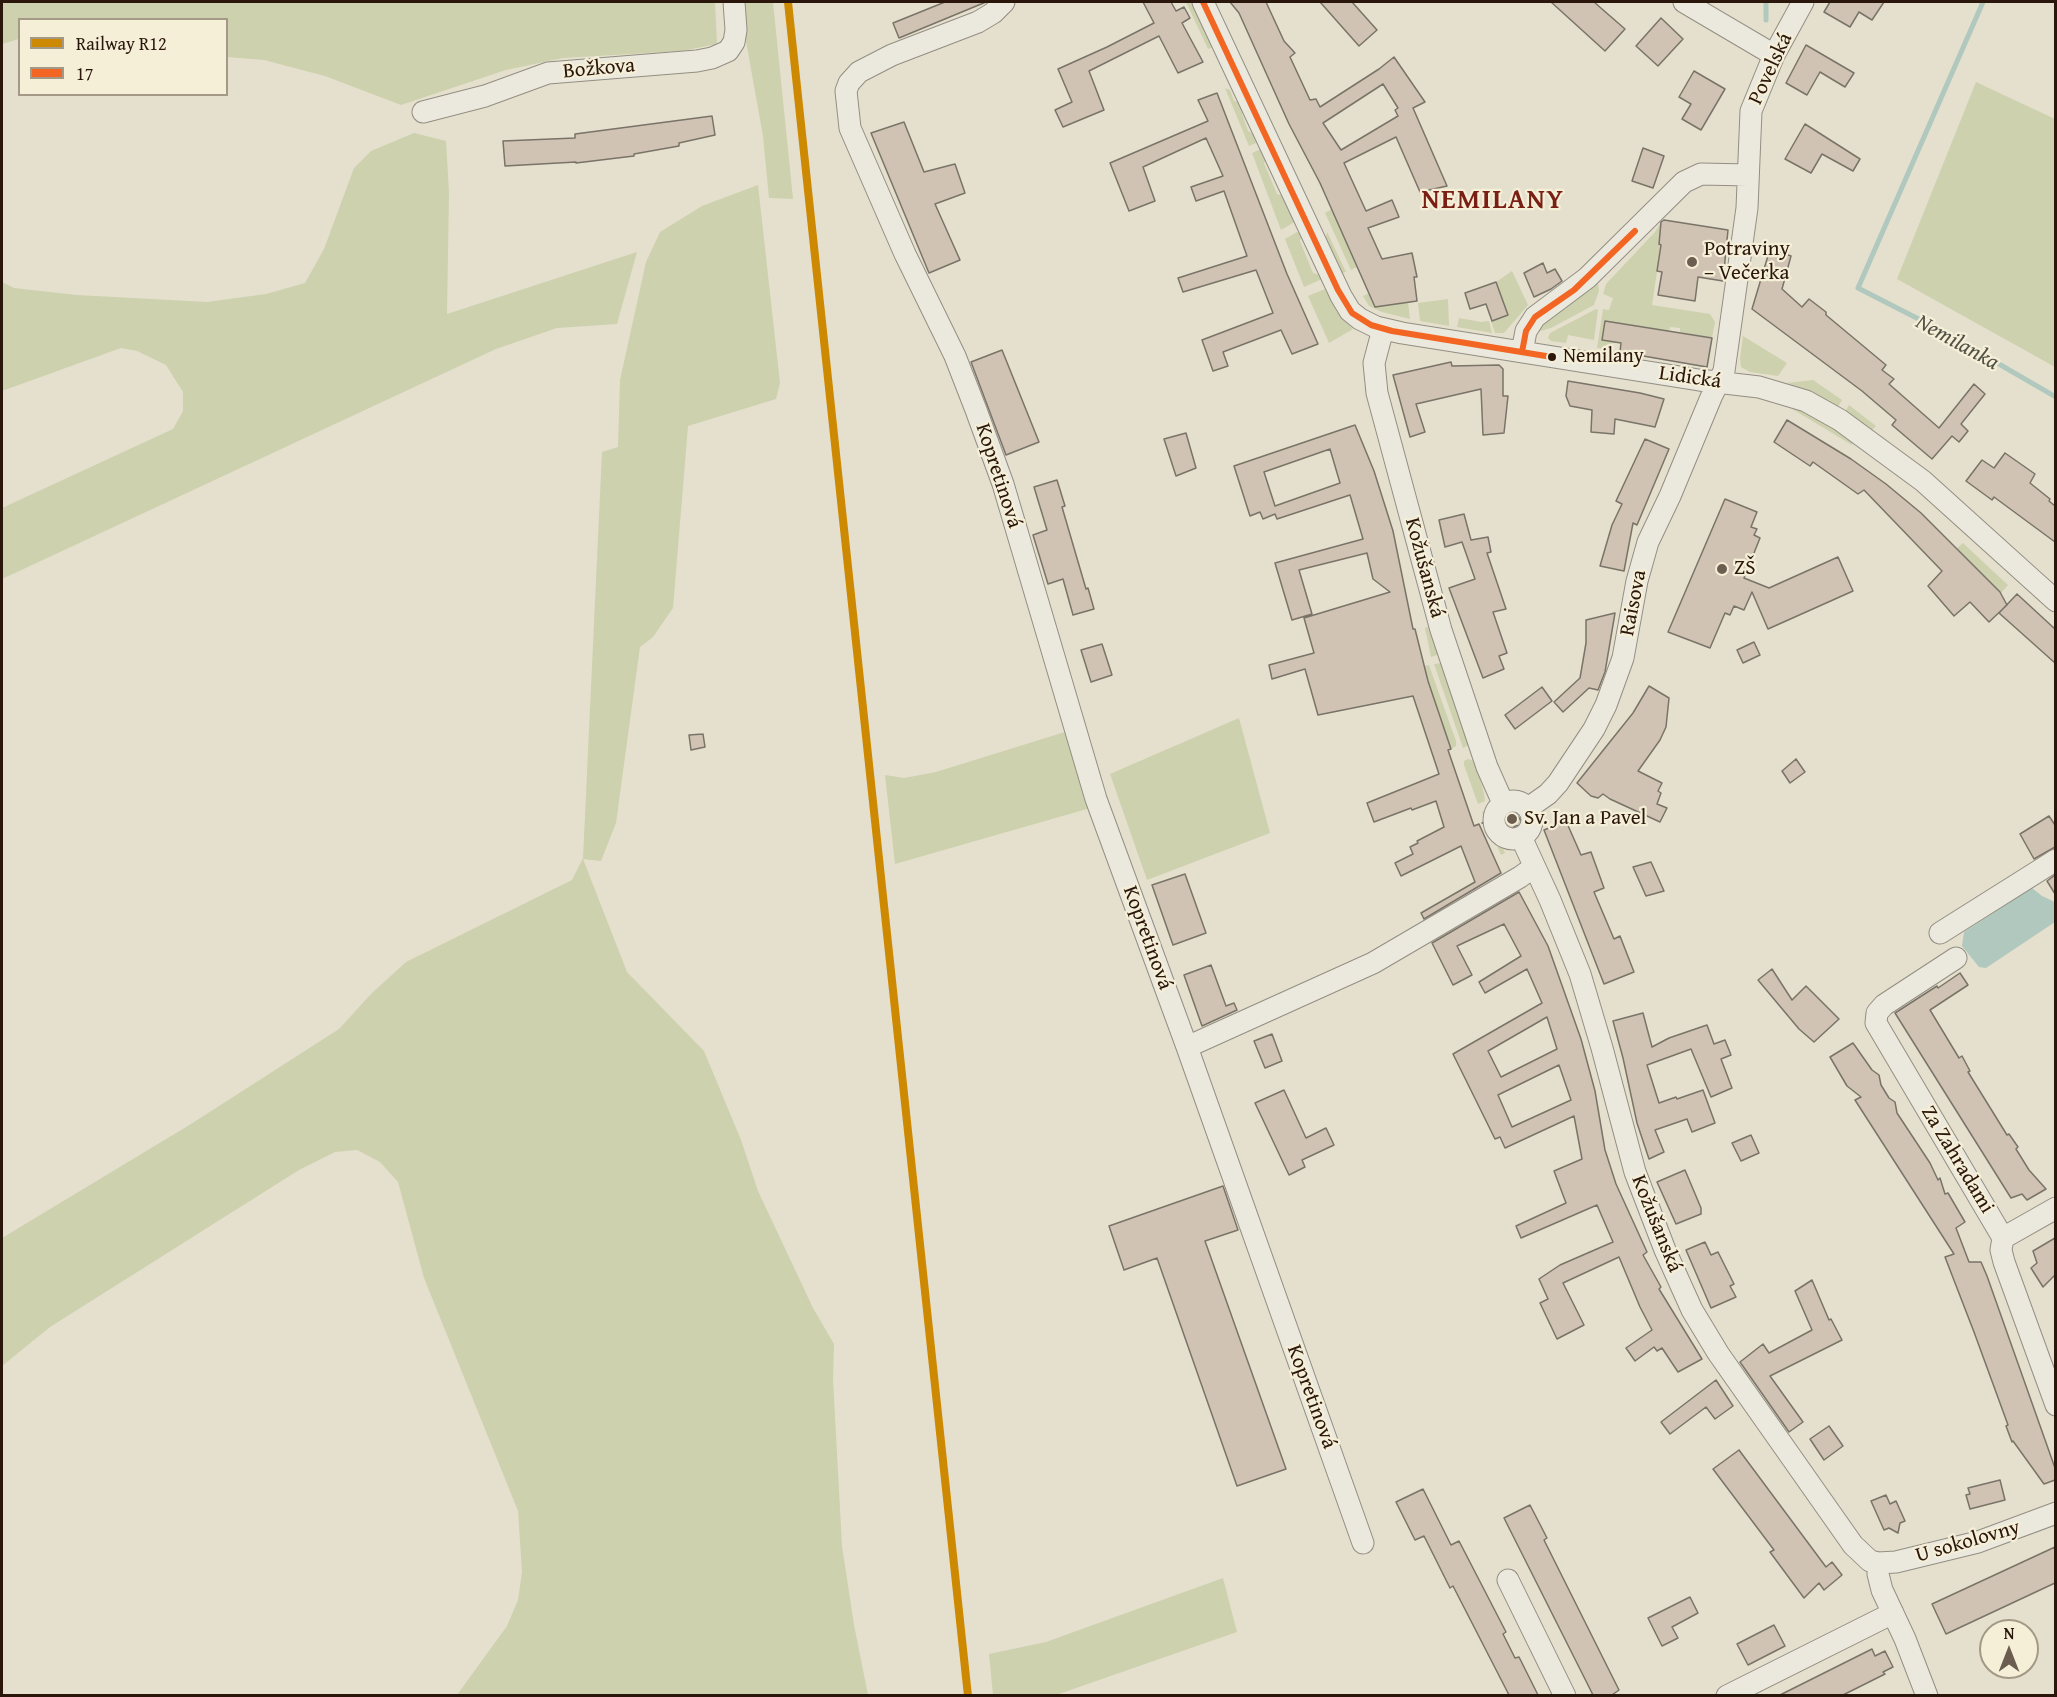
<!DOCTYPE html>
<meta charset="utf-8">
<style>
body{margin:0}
#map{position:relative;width:2057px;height:1697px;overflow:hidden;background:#e5e0cd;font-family:"Gentium Book Plus",serif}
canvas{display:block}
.frame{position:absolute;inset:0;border:3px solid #2a160b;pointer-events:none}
.legend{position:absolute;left:18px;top:18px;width:210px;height:78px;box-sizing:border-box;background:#f5efd8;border:2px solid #a49886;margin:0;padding:8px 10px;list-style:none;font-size:18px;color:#2a160b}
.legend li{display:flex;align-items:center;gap:12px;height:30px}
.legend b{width:30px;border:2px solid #a49886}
.north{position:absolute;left:1979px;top:1619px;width:60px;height:60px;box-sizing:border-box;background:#f5efd8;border:2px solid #a49886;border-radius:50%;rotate:0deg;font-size:16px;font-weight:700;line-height:24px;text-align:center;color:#2a160b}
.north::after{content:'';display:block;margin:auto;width:21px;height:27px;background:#6b5d4f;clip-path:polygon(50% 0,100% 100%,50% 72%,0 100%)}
</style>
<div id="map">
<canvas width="2057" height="1697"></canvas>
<div class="frame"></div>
<ul class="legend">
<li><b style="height:8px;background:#ce8902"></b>Railway R12</li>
<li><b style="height:8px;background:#f26522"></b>17</li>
</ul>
<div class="north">N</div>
</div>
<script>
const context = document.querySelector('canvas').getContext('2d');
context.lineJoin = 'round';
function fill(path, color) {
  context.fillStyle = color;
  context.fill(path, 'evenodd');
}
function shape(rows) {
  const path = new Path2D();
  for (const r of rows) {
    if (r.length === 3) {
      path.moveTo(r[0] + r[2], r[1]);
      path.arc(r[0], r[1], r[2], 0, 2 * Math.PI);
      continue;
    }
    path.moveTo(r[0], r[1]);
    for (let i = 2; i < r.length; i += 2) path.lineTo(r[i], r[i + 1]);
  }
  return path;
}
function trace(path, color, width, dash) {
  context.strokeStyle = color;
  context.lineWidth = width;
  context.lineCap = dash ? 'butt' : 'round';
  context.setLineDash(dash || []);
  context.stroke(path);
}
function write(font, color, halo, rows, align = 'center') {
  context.font = font + ' "Gentium Book Plus",serif';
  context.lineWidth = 4.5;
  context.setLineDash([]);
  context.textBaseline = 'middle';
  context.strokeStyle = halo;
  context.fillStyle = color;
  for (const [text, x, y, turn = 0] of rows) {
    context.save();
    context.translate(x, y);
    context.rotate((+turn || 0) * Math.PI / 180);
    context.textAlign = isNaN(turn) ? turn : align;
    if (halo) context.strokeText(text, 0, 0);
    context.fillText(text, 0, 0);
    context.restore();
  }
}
fill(shape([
 [2,2,715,2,717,44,682,51,563,58,506,70,401,105,325,76,264,60,227,57,226,20,20,20,19,39,2,44],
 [739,2,773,2,793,199,769,198,763,136],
 [1186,2,1191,2,1215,46,1208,49],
 [1976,82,2055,119,2055,367,1897,279],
 [1225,88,1230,90,1234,101,1241,103,1244,108,1242,114,1248,131,1256,135,1259,142,1249,146],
 [414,133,446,141,449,192,447,314,637,252,617,324,557,328,496,349,2,579,2,508,173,429,183,411,183,392,166,365,137,351,121,348,2,391,2,282,14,288,77,295,207,302,266,294,305,283,324,249,354,168,371,151],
 [1261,149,1267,159,1264,163,1277,194,1285,196,1296,221,1281,230,1252,153],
 [758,185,780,383,776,399,688,426,673,608,653,637,640,647,616,823,601,861,583,859,627,972,704,1051,741,1140,758,1191,813,1308,834,1344,833,1379,842,1546,854,1625,868,1695,457,1695,507,1626,518,1600,522,1572,518,1511,424,1278,398,1182,380,1162,357,1150,335,1152,299,1170,50,1327,2,1366,2,1238,191,1124,339,1029,371,994,406,962,572,880,583,858,602,452,618,447,620,380,646,262,660,232,702,206],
 [1332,209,1357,267,1351,270,1325,213],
 [1661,222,1659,244,1661,245,1652,305,1710,314,1715,322,1712,338,1680,332,1680,328,1670,327,1669,331,1606,321,1613,341,1611,350,1597,348,1603,309,1609,310,1613,298,1603,294,1606,284,1655,232],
 [1297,232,1302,234,1300,241,1313,273,1321,275,1322,279,1304,287,1285,239],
 [1327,232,1346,272,1342,273,1325,241],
 [1512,271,1528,305,1504,333,1495,333,1491,321,1507,315,1496,282],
 [1598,282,1599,291,1594,305,1551,328,1537,332,1540,321],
 [1325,289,1337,312,1353,329,1329,343,1308,296],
 [1369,293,1375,307,1408,302,1410,319,1382,312,1369,306,1363,296],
 [1448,299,1449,326,1420,321,1418,303],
 [1596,309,1598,310,1594,340,1568,335,1566,343,1551,341,1548,338,1550,333],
 [1459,318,1481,322,1489,321,1492,333,1457,327],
 [1743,336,1787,363,1778,376,1750,372,1741,367,1740,359],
 [1813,380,1842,400,1838,407,1814,393,1786,383],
 [1849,405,1876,426,1872,430,1845,412],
 [1789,407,1803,411,1855,440,1852,445],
 [1963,543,2008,585,2001,593,1956,549],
 [1430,626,1440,654,1431,657,1425,628],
 [1442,663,1469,745,1463,748,1434,664],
 [1429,665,1456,741,1456,746,1451,749,1424,671,1424,666],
 [1239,718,1270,833,1147,880,1110,774],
 [1068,731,1094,807,895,864,885,775,904,778,936,772],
 [1468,759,1475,761,1484,793,1485,801,1478,804,1464,765,1464,761],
 [1486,809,1505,853,1501,855,1482,812],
 [1223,1578,1237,1632,1056,1695,993,1695,989,1654,1046,1642]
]), '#cdd1ae');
fill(shape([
 [2032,888,2042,896,2055,902,2055,922,1986,968,1979,967,1962,946,1964,932]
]), '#b0c8be');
trace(shape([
 [1983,2,1858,288,1942,331,2056,397],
 [1766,20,1766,2]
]), '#b0c8be', 5);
const building = shape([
 [945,2,986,2,899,38,893,23,945,2],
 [1143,2,1171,2,1176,11,1184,7,1190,18,1182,23,1203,62,1178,73,1159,36,1089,71,1104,110,1063,127,1055,110,1072,102,1058,69,1107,47,1154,23,1143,2],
 [1230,2,1266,2,1284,41,1295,53,1290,57,1310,100,1316,99,1320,107,1379,69,1394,57,1425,102,1413,108,1447,186,1420,192,1396,137,1344,163,1366,211,1392,200,1399,217,1368,228,1382,259,1412,253,1417,277,1414,277,1417,301,1375,307,1320,183,1289,124,1239,13,1230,2],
 [1383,84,1398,108,1395,110,1398,116,1341,150,1323,123,1383,84],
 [1320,2,1352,2,1377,30,1359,46,1320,2],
 [1551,2,1594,2,1625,29,1605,51,1551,2],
 [1830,2,1884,2,1872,20,1859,12,1850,27,1824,12,1830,2],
 [1661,18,1683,39,1658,66,1636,46,1661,18],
 [1806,45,1854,73,1845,87,1820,72,1807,95,1786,83,1806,45],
 [1694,71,1725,89,1701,130,1682,119,1691,104,1679,97,1694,71],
 [1217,93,1287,274,1318,344,1292,354,1281,330,1223,352,1228,366,1213,371,1202,340,1273,313,1256,270,1183,292,1178,278,1247,256,1224,191,1196,201,1191,187,1223,176,1206,138,1143,167,1155,201,1129,211,1110,163,1208,121,1198,100,1217,93],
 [712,116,715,135,679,143,679,146,634,154,634,156,576,163,576,162,505,166,503,141,575,138,575,134,712,116],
 [904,122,924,172,955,164,965,193,935,204,960,260,929,273,871,133,904,122],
 [1805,124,1860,159,1853,171,1822,154,1811,173,1785,159,1805,124],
 [1643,148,1664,156,1653,188,1632,181,1643,148],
 [1664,220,1728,230,1723,281,1698,277,1695,301,1658,295,1662,272,1657,271,1661,245,1659,244,1661,222,1664,220],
 [1770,249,1791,256,1782,289,1802,307,1809,299,1826,312,1826,315,1886,365,1882,370,1894,379,1889,384,1939,428,1974,384,1985,394,1961,424,1968,431,1959,442,1952,436,1932,459,1892,425,1896,420,1862,391,1752,309,1770,249],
 [1543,263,1547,273,1555,269,1562,281,1551,289,1534,297,1524,273,1543,263],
 [1496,282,1508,315,1492,321,1486,304,1470,309,1465,293,1496,282],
 [1605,321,1712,338,1707,367,1620,352,1621,343,1602,340,1605,321],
 [1002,350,1039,442,1006,455,971,362,1002,350],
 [1451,362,1452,366,1499,365,1503,369,1503,396,1508,396,1504,433,1483,435,1481,389,1416,404,1425,432,1410,437,1393,375,1451,362],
 [1568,381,1640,393,1664,399,1655,427,1615,419,1614,434,1591,432,1592,410,1570,406,1566,396,1568,381],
 [1787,420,1851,459,1886,484,1921,513,2000,592,2007,605,1989,622,1970,602,1954,616,1928,586,1942,571,1864,490,1858,494,1813,462,1810,466,1774,442,1787,420],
 [1355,425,1374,471,1393,531,1413,629,1415,629,1428,681,1451,749,1448,750,1474,826,1479,824,1501,873,1424,919,1421,913,1475,882,1461,846,1401,876,1395,863,1413,854,1410,847,1418,843,1417,841,1444,827,1436,801,1412,810,1411,808,1374,822,1367,803,1439,774,1413,696,1318,715,1305,669,1272,679,1269,665,1314,653,1304,618,1390,592,1373,579,1367,553,1299,570,1312,614,1292,620,1275,563,1363,539,1350,495,1277,519,1275,514,1263,519,1260,512,1250,516,1234,466,1355,425],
 [1330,449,1340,483,1275,506,1264,472,1330,449],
 [1186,433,1196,468,1176,476,1164,439,1186,433],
 [1645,439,1669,449,1637,525,1633,523,1624,571,1600,566,1612,525,1622,504,1616,501,1645,439],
 [2005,453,2035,474,2030,483,2050,499,2049,501,2055,506,2055,542,1994,497,1992,500,1966,481,1982,460,1994,468,2005,453],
 [1057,480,1065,506,1062,507,1086,589,1088,588,1094,609,1073,615,1063,579,1048,584,1033,535,1047,530,1034,487,1057,480],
 [1725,499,1757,512,1751,527,1757,529,1754,535,1760,538,1744,578,1769,588,1838,557,1853,591,1768,629,1752,592,1744,610,1734,606,1730,615,1725,613,1710,648,1668,632,1725,499],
 [1464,514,1471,540,1488,537,1491,552,1487,553,1506,609,1493,612,1507,653,1499,656,1504,669,1483,678,1449,588,1475,579,1462,542,1445,547,1439,520,1464,514],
 [2017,594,2055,629,2055,663,1999,613,2017,594],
 [1615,613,1605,672,1598,690,1589,688,1563,712,1554,702,1580,678,1586,643,1586,620,1615,613],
 [1754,642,1760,655,1743,663,1737,650,1754,642],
 [1102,644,1112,675,1091,682,1081,650,1102,644],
 [1649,686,1669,698,1666,727,1660,740,1638,771,1662,783,1658,791,1661,793,1657,804,1667,808,1660,822,1610,799,1603,794,1598,798,1591,796,1577,783,1633,713,1649,686],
 [1542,687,1552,701,1515,729,1505,715,1542,687],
 [703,734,705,747,691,750,689,735,703,734],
 [1796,759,1805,772,1790,783,1782,771,1796,759],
 [1516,806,1517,815,1524,825,1515,826,1510,832,1482,823,1499,815,1509,814,1516,806],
 [2049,816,2055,825,2055,847,2034,859,2020,834,2049,816],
 [1566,821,1581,855,1591,852,1604,888,1594,892,1614,939,1620,936,1634,972,1604,984,1544,830,1566,821],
 [1651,862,1664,891,1646,896,1633,867,1651,862],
 [1185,874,1206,933,1173,945,1152,885,1185,874],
 [2055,875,2055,894,2047,881,2055,875],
 [1519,892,1548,946,1581,1039,1595,1091,1605,1150,1616,1184,1647,1252,1643,1255,1661,1287,1659,1289,1702,1359,1678,1372,1662,1348,1657,1351,1654,1347,1635,1361,1626,1348,1652,1330,1640,1307,1619,1257,1563,1283,1584,1325,1557,1339,1540,1303,1548,1299,1539,1279,1560,1265,1613,1242,1597,1205,1521,1238,1516,1226,1566,1203,1554,1171,1582,1159,1574,1116,1505,1148,1500,1137,1495,1139,1453,1054,1542,1003,1527,969,1485,993,1479,982,1521,956,1504,924,1457,946,1472,975,1453,985,1432,943,1519,892],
 [1547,1017,1557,1049,1501,1077,1488,1051,1547,1017],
 [1559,1065,1571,1100,1512,1127,1498,1095,1559,1065],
 [1211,965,1226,1006,1234,1003,1237,1010,1202,1026,1184,975,1211,965],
 [1772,969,1792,1000,1806,986,1839,1019,1814,1042,1799,1029,1758,980,1772,969],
 [1960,973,1968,985,1930,1010,1959,1058,1962,1056,1970,1071,1968,1072,2007,1135,2009,1134,2018,1147,2016,1149,2029,1170,2046,1189,2027,1200,2022,1194,2011,1198,1895,1013,1937,986,1938,988,1960,973],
 [1643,1013,1652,1047,1669,1038,1707,1025,1714,1044,1725,1040,1731,1055,1721,1059,1732,1088,1711,1097,1691,1049,1647,1065,1659,1103,1676,1097,1677,1099,1703,1090,1715,1123,1692,1132,1687,1119,1655,1130,1664,1152,1649,1159,1637,1123,1623,1058,1613,1021,1643,1013],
 [1272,1034,1282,1061,1265,1068,1254,1041,1272,1034],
 [1853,1043,1872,1070,1879,1075,1881,1085,1889,1098,1895,1102,1897,1113,1930,1163,1938,1180,1940,1178,1945,1194,1948,1193,1965,1222,1956,1228,1969,1262,1981,1262,1987,1276,2055,1468,2055,1480,2044,1484,2013,1441,2012,1442,2006,1426,2008,1425,1974,1332,1945,1257,1954,1254,1855,1100,1861,1097,1847,1086,1830,1057,1853,1043],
 [1284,1090,1306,1138,1326,1128,1334,1145,1302,1160,1305,1167,1289,1175,1255,1103,1284,1090],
 [1751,1135,1759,1153,1741,1161,1732,1143,1751,1135],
 [1685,1170,1701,1208,1701,1214,1676,1224,1657,1182,1685,1170],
 [1223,1186,1238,1230,1205,1241,1286,1469,1237,1486,1157,1258,1124,1270,1109,1226,1223,1186],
 [2055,1238,2055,1275,2043,1287,2031,1268,2037,1263,2033,1251,2055,1238],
 [1705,1242,1711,1255,1718,1252,1734,1284,1730,1286,1736,1297,1711,1308,1686,1250,1705,1242],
 [1812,1280,1829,1320,1831,1319,1842,1340,1770,1376,1803,1422,1789,1432,1740,1362,1763,1344,1769,1353,1812,1330,1795,1291,1812,1280],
 [1716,1380,1733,1406,1715,1419,1706,1407,1670,1434,1661,1422,1716,1380],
 [1829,1426,1843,1446,1824,1460,1810,1439,1829,1426],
 [1739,1450,1826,1567,1832,1562,1842,1575,1824,1590,1819,1583,1804,1598,1770,1552,1774,1550,1713,1469,1739,1450],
 [2000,1480,2005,1500,1970,1509,1966,1495,1970,1494,1968,1488,2000,1480],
 [1423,1489,1451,1545,1459,1541,1506,1632,1503,1634,1515,1658,1519,1657,1538,1695,1509,1695,1453,1586,1450,1588,1424,1536,1415,1540,1396,1502,1423,1489],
 [1886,1495,1890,1504,1896,1501,1905,1521,1900,1523,1898,1533,1889,1528,1884,1530,1871,1501,1886,1495],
 [1530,1505,1547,1538,1544,1540,1619,1690,1612,1695,1593,1695,1504,1518,1530,1505],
 [2055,1547,2055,1583,1946,1634,1932,1604,2055,1547],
 [1690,1597,1698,1613,1672,1627,1678,1638,1662,1646,1648,1618,1690,1597],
 [1774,1625,1785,1646,1748,1665,1737,1644,1774,1625],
 [1872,1649,1875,1656,1885,1651,1893,1667,1883,1672,1885,1674,1843,1695,1780,1695,1872,1649]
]);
fill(building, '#d0c3b3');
trace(building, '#797368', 1.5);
const minor = shape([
 [1004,2,993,13,978,22,892,55,859,72,849,83,846,91,850,128,905,254,955,356,976,410,1003,484,1096,799,1187,1047,1363,1543],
 [1203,2,1341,296,1350,311,1360,319,1376,327,1402,333,1699,380,1759,387,1806,401,1840,420,1923,481,2056,601],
 [1684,2,1774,55],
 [423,112,485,96,548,73,697,61,712,58,728,51,734,42,736,30,734,2],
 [1383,329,1374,363,1377,393,1441,630,1487,767,1503,803],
 [1522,352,1526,331,1535,317,1587,278,1684,182,1701,174,1748,175],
 [1513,820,19],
 [1528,808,1548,794,1558,783,1594,729,1606,705,1623,658,1637,581,1648,542,1670,496,1712,395,1724,371,1747,208,1751,111,1774,55,1803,2],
 [1521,837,1550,900,1580,974,1602,1048,1635,1172,1665,1250,1692,1310,1718,1353,1853,1545,1870,1561,1878,1563,1896,1562,1978,1542,2056,1513],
 [1940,933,2056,860],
 [1956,958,1884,1005,1877,1013,1876,1023,2003,1238,2001,1250,2004,1262,2056,1405],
 [1187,1047,1373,963,1520,877,1534,867],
 [2003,1238,2056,1208],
 [1878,1563,1878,1574,1882,1590,1905,1639,1927,1696],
 [1508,1580,1565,1696],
 [1727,1696,1893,1613]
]);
trace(minor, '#938e82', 23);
trace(minor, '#ebe8de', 21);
trace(shape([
 [1203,2,1338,290,1352,313,1371,325,1392,331,1552,357],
 [1522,352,1526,331,1535,317,1574,290,1635,231]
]), '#f26522', 6);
trace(shape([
 [788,2,968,1696]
]), '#ce8902', 8);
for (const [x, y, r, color] of [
 [1692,262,6,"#6b5d4f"],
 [1552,357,5,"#2a160b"],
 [1722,569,6,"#6b5d4f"],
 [1512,819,6,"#6b5d4f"]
]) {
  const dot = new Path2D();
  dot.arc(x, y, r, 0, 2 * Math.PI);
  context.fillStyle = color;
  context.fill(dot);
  trace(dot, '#f5efd8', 2);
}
write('20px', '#2a160b', '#f5efd8', [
 ["Nemilany",1563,357]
], 'left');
write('21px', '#2a160b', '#f5efd8', [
 ["Božkova",599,69,-5],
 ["Povelská",1771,69,-65],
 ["Lidická",1690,378,8],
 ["Kopretinová",998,476,72],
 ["Kožušanská",1424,568,75],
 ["Raisova",1634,603,-79],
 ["Kopretinová",1147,938,70],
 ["Za Zahradami",1957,1160,59],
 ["Kožušanská",1656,1224,68],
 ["Kopretinová",1311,1397,70],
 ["U sokolovny",1968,1542,-16]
]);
write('21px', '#2a160b', '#f5efd8', [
 ["Potraviny",1704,250],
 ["– Večerka",1704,274],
 ["ZŠ",1734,569],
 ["Sv. Jan a Pavel",1524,819]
], 'left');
write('italic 22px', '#515148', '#f5efd8', [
 ["Nemilanka",1957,343,29]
]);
context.letterSpacing = '1.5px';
write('bold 27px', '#7a1f14', '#f5efd8', [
 ["NEMILANY",1493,201]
]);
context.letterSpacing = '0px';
</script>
